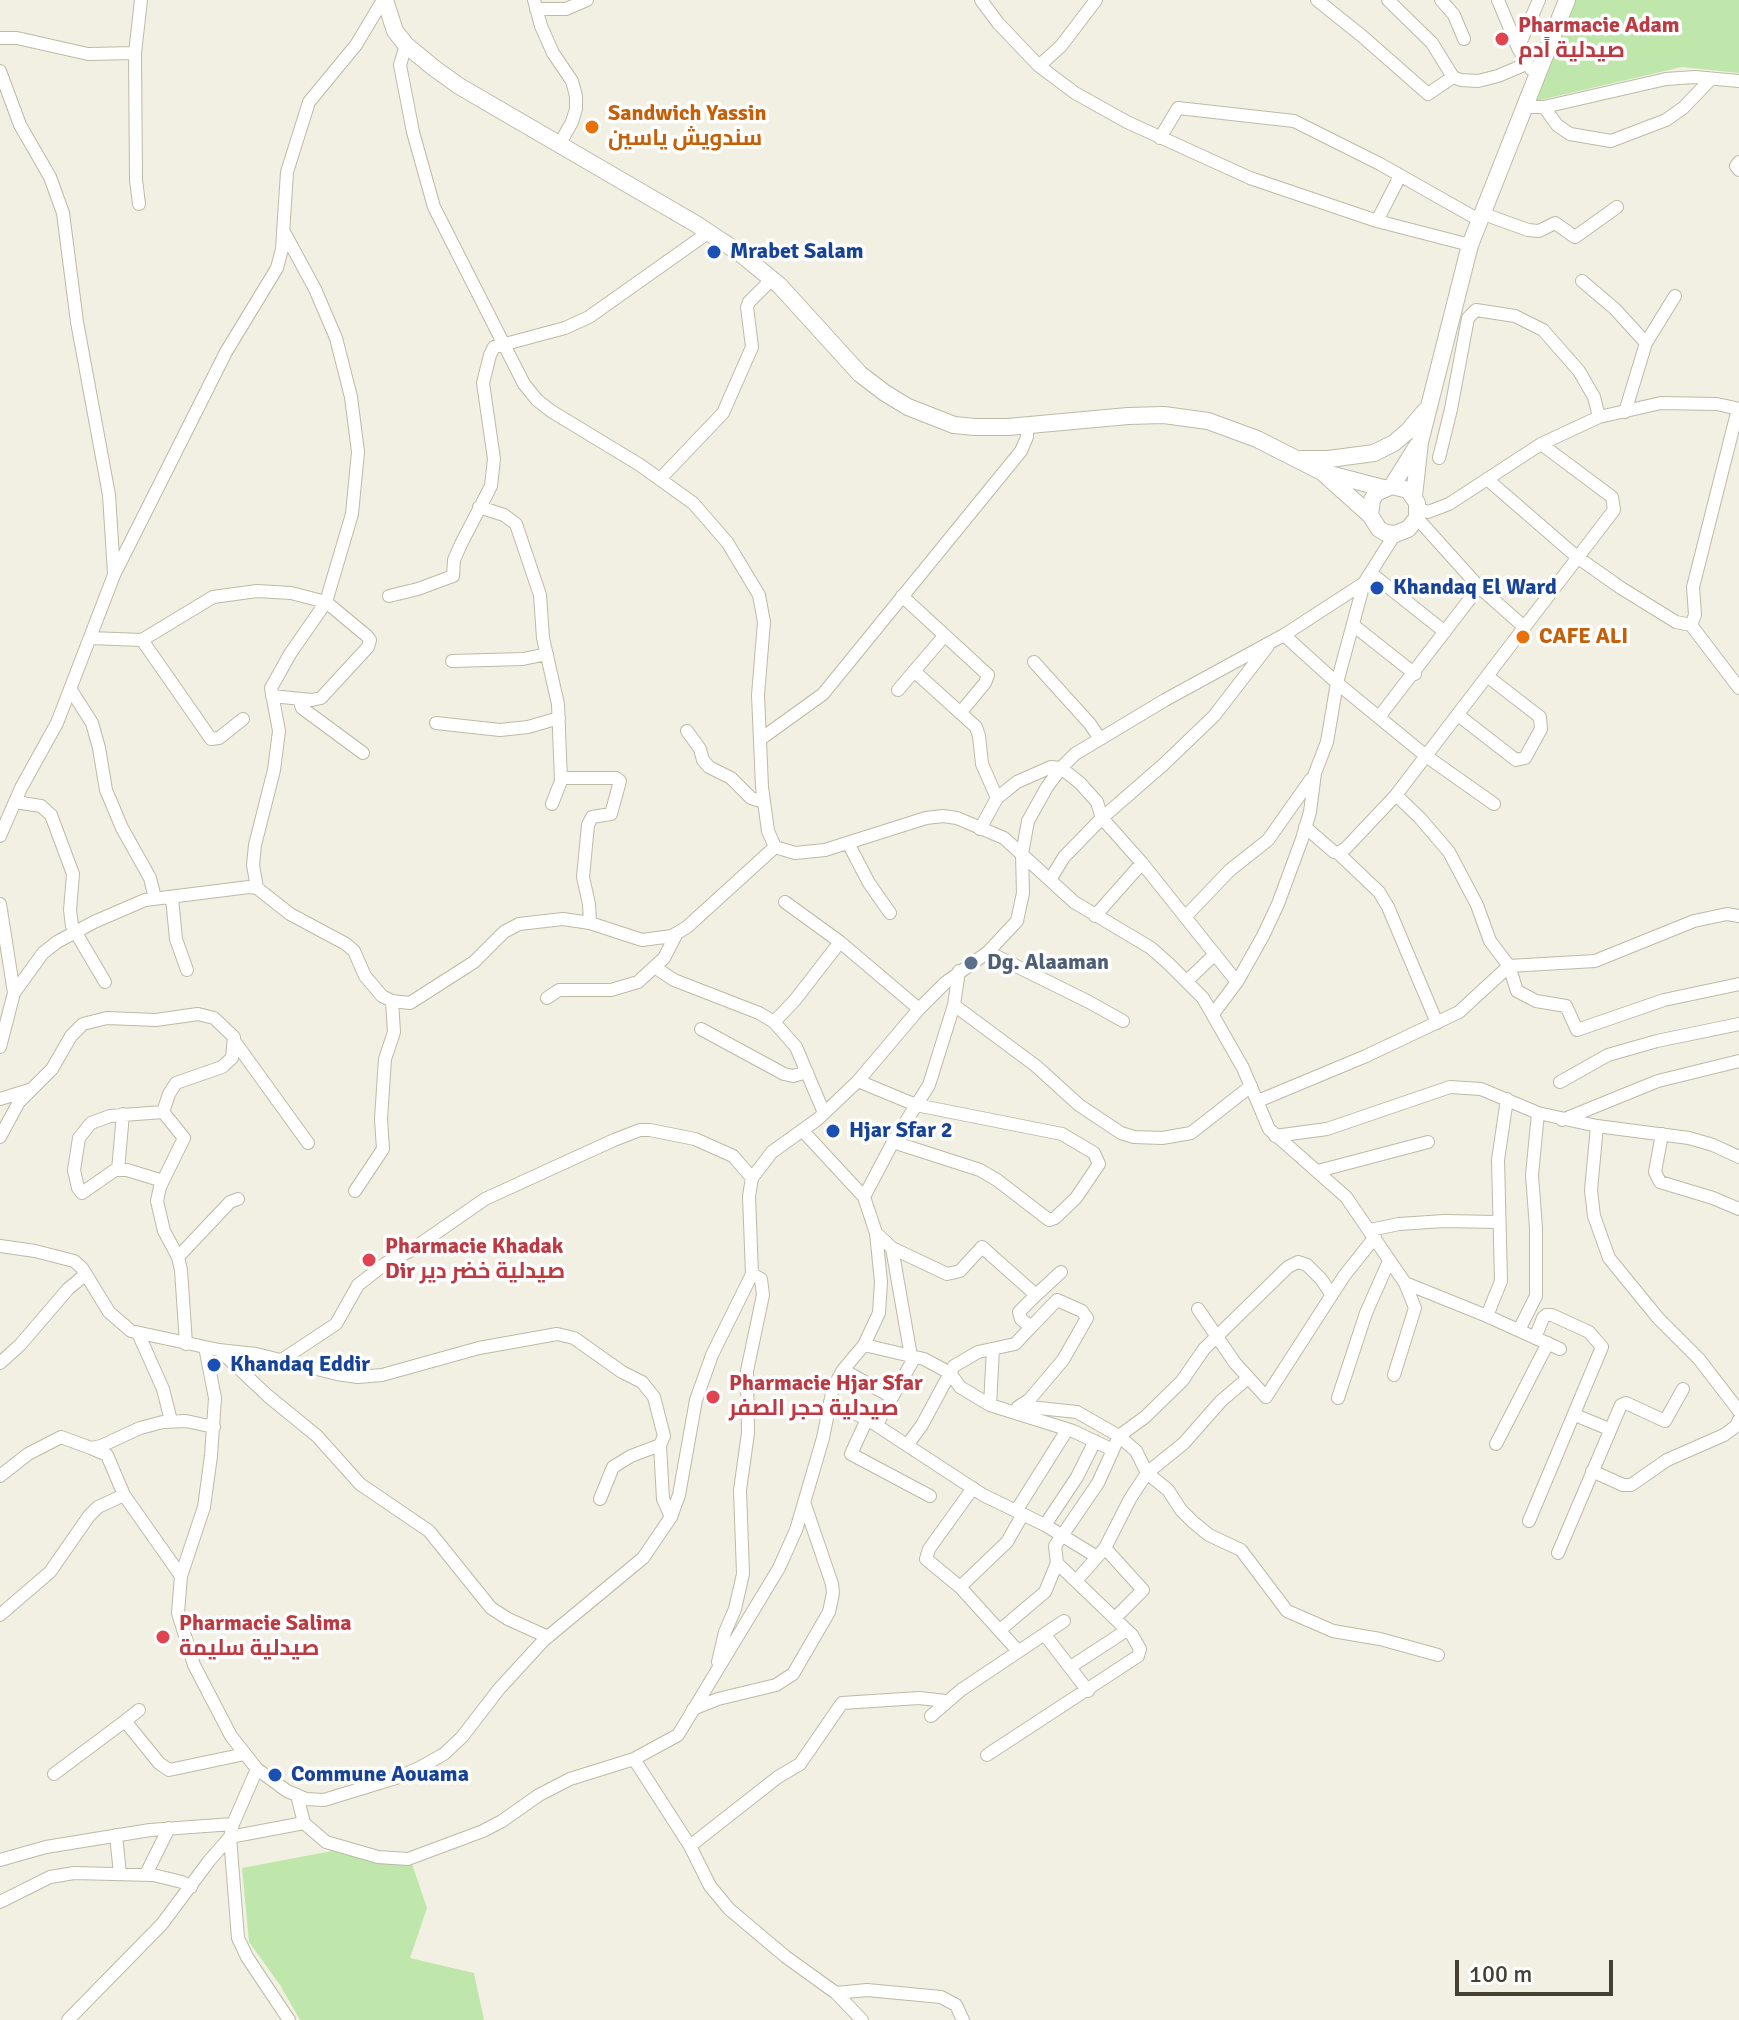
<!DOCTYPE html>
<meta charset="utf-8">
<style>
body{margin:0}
#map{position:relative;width:1739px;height:2020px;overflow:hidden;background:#f2f0e3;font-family:Signika,sans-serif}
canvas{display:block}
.scale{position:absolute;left:1455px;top:1960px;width:158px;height:36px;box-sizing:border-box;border:4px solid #444133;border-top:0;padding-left:10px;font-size:24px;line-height:28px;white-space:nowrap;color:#444133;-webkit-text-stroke:6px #fff;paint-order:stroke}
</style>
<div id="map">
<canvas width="1739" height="2020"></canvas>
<div class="scale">100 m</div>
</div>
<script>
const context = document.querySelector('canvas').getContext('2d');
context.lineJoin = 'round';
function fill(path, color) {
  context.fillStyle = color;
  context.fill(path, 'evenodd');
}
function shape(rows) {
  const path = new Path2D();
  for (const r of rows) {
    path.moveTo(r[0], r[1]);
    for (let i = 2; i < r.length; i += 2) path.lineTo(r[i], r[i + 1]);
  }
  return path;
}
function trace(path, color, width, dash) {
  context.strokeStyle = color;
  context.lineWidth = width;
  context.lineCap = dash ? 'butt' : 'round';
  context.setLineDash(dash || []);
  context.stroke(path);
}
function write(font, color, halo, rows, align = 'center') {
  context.font = font + ' Signika,Cairo,sans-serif';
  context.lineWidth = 7;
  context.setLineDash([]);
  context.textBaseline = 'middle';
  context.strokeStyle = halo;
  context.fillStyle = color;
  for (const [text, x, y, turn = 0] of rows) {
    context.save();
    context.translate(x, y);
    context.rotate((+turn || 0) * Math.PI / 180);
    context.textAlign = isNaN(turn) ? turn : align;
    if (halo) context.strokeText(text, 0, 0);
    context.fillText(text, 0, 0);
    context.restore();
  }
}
fill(shape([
 [1575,0,1739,0,1739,73,1682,67,1536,101],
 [332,1851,412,1864,427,1908,410,1958,474,1973,484,2020,300,2020,280,1985,249,1942,242,1868]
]), '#c0e7ab');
const minor = shape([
 [534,0,541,26,553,53,572,81,576,96,576,109,572,122,559,145],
 [981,0,998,23,1039,66,1075,93,1127,122,1250,178,1377,221,1470,245],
 [1317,0,1362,36,1428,94,1453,77],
 [1388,0,1432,43,1453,77,1461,80,1478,81,1498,76,1526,64],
 [1441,0,1454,15,1464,39],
 [1498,0,1518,48,1531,69],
 [536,9,566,9,587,0],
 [0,38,17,38,88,54,135,53],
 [406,45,400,65,413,132,434,207,524,384,537,400,551,411,640,465,693,503,727,542,759,595,764,622,758,695,762,787,768,831,775,847,795,853,825,850,926,818,943,816,957,818,1004,838,1074,902,1151,948,1169,964,1203,998,1243,1068,1269,1129,1346,1197,1405,1283,1415,1308,1394,1375],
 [1518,48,1539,0],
 [1039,66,1061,46,1096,0],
 [0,71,20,125,50,177,63,213,77,322,109,495,114,573],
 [1524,107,1544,107,1666,79,1695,77,1739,81],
 [1544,107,1557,125,1570,134,1611,141,1666,120,1683,108,1711,79],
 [1160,138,1178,108,1294,121,1380,164,1479,220],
 [1739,162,1736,166,1739,170],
 [139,204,136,180,135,53,141,0],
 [1481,213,1528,230,1539,231,1555,223,1575,237,1617,207],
 [1377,221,1400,176],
 [1582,281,1615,309,1646,343,1625,412],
 [1646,343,1675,296],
 [1439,458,1451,409,1468,318,1476,310,1515,316,1543,330,1579,371,1594,397,1599,417],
 [660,479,723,413,752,347,747,307,749,302,772,279],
 [1487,479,1577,557,1621,588,1676,622,1691,625,1695,615,1693,587,1738,409],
 [479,507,504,515,516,524,540,595,543,638,558,704,561,781,552,804],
 [1418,509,1428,512,1449,504,1541,444,1599,417,1661,403,1717,404,1739,409],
 [1417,518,1479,587,1523,626],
 [1372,574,1445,632],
 [389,596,418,589,453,576,454,560,461,544,491,486,494,459,483,383,490,355,494,347,565,328,589,317,709,232],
 [902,596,988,675,985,683,960,713],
 [1353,625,1415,674],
 [1691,625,1739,688],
 [1284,635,1337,683,1426,756,1494,804],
 [90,638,142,640,213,597,257,591,291,593,326,602,367,636,370,640,368,647,321,698,312,700,272,696],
 [142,640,211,739,219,738,243,719],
 [452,661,523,659,547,654],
 [1034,662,1090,724,1100,739],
 [914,671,976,727,979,736,982,764,997,798],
 [71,690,92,723,99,748,106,790,122,828,150,878,155,898],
 [898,690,945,635],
 [299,699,302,708,363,753],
 [1458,715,1516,760,1525,758,1541,729,1540,717,1487,676],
 [1379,717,1479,587],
 [436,723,500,730,528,727,559,718],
 [687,731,700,749,703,760,709,767,731,778,751,798,764,802],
 [762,738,823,694,832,683,1021,451,1027,437,1027,425],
 [561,778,616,778,620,781,611,814,592,817,588,825,583,877,589,904,590,923],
 [1396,795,1420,818,1449,852,1477,905,1490,941,1509,966,1595,961,1694,921,1727,914,1739,916],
 [15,802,41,806,51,815,73,874,70,910,72,926,105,982],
 [1305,827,1334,852,1338,853,1346,848,1396,795,1614,510,1612,497,1541,444],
 [980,829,997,798,1017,782,1051,767,1061,768,1080,783,1097,802,1102,818,1142,863,1237,982],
 [0,836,21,788,57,723,114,575,226,352,277,268,282,249,287,172,309,102,356,45,383,0],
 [848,843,869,883,890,913],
 [1338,853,1379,892,1388,907,1437,1023],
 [1050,880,1064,857,1102,818,1164,764,1214,716,1268,646],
 [257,888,253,865,255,845,274,770,279,731,271,688,290,654,326,602,352,514,358,452,351,397,336,338,315,289,283,230],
 [172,898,176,939,187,970],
 [785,902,840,942,919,1009],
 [0,904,14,993,0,1047],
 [1095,916,1142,863],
 [1185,917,1230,870,1268,840,1311,779],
 [988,952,1089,1002,1123,1021],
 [1509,966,1517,991,1536,1001,1566,1006,1577,1030,1664,1000,1739,984],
 [656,968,674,980,759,1013,774,1022,796,1047,824,1113],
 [1188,980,1215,954],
 [14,993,43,953,57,942,94,922,145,900,249,887,257,888,290,914,346,944,354,951,365,976,382,996,392,1001,410,1003,474,962,504,932,519,924,563,919,590,923,642,940,672,936,687,927,775,847],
 [547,998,559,990,611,990,638,982,664,958,677,933],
 [954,1005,1036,1066,1079,1105,1121,1133,1134,1137,1162,1138,1191,1133,1251,1086],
 [1213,1014,1237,982,1263,936,1278,904,1302,839,1310,812,1315,773,1327,742,1337,683,1364,583],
 [774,1022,795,1000,840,942],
 [701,1029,784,1074,793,1076,807,1072],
 [235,1042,308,1143],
 [858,1081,916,1105,1062,1134,1094,1153,1099,1164,1076,1198,1055,1218,1049,1220,997,1180,980,1170,893,1142],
 [1560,1082,1608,1055,1657,1041,1739,1024],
 [0,1099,29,1090],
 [1258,1101,1366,1056,1459,1012,1509,966],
 [163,1112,184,1138,160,1187,157,1201,164,1231,178,1257,181,1270,186,1344],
 [1538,1113,1597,1126,1591,1190,1594,1216,1609,1258,1658,1318,1699,1359,1739,1411],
 [1562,1120,1658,1081,1739,1061],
 [1597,1126,1689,1138,1713,1145,1739,1157],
 [802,1130,864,1197,893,1142,929,1085,954,1005,959,971],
 [1662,1134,1655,1172,1660,1182,1713,1198,1739,1209],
 [1275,1136,1327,1129,1450,1087,1481,1089,1538,1113,1532,1175,1536,1228,1536,1296,1519,1330],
 [0,1137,19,1102,52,1069,71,1036,83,1024,107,1018,156,1020,198,1014,214,1018,234,1037,232,1058,222,1067,176,1083,169,1094,163,1112],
 [118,1170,123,1114],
 [1318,1171,1428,1142],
 [163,1181,127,1170,115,1170,82,1193,78,1188,74,1170,79,1138,91,1123,110,1116,163,1112],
 [355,1191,383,1149,381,1119,385,1059,394,1032,392,1001],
 [1370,1230,1399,1224,1444,1221,1498,1222],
 [876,1233,892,1248,947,1274,960,1271,982,1247,1036,1295,1061,1272],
 [0,1246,35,1251,74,1261,82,1268,109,1312,131,1331,219,1350,256,1354,337,1374,358,1377,382,1375,479,1348,557,1334,574,1338,622,1372,642,1382,654,1397,664,1436,660,1445,663,1499,671,1517],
 [178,1257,230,1202,238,1199],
 [1405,1283,1487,1316,1560,1349],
 [1198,1309,1235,1363,1266,1397,1344,1276,1375,1237],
 [1487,1316,1501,1281,1498,1160,1507,1099],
 [138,1333,163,1389,171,1421],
 [864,1345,924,1359,950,1373,954,1366,978,1352,1015,1344,1031,1327],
 [205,1347,215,1398,211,1456,204,1507,181,1576,178,1613,194,1665,231,1736,257,1769,287,1791,306,1799,324,1800,399,1777,421,1767,444,1754,462,1737,499,1689,544,1640,643,1558,671,1517,679,1495,696,1400,712,1355,752,1274,749,1196,752,1178,772,1152,818,1119,858,1081,919,1009,945,983,988,952,1017,921,1023,893,1022,854,1028,821,1047,787,1061,768,1075,754,1165,700,1284,635,1364,583,1395,534],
 [219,1350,268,1396,317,1436,360,1484,429,1531,491,1608,508,1619,548,1637],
 [280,1361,336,1324,358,1285,386,1263,410,1251,485,1199,614,1140,640,1130,650,1130,695,1139,733,1156,752,1178],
 [0,1363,20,1345,68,1289,86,1274],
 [843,1370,892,1397],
 [1338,1398,1366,1313,1389,1261],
 [830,1402,867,1419,983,1495,1045,1525,1097,1557],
 [990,1405,993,1349],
 [1020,1406,1077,1412,1119,1436,1145,1417,1182,1381,1204,1349,1288,1267,1298,1262,1307,1265,1321,1279,1332,1295],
 [1018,1407,1029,1400,1063,1360,1087,1318,1082,1311,1057,1300,1031,1327,1021,1319,1019,1312,1036,1295],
 [1575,1415,1609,1429],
 [867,1419,851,1454,930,1496],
 [877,1424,912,1362,892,1248],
 [908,1444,922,1425,950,1373,960,1387,990,1405,1073,1431,1113,1450,1119,1436,1136,1451,1147,1473,1168,1490,1181,1510,1193,1522,1209,1535,1241,1550,1287,1611,1333,1631,1380,1639,1438,1655],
 [1496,1444,1548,1343],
 [91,1448,107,1455,124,1495,181,1576],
 [1592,1471,1623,1485,1631,1485,1667,1460,1724,1435,1736,1426,1739,1420],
 [0,1476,28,1454,61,1437,91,1448,101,1446,140,1428,163,1422,186,1421,214,1427],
 [973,1488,929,1549,926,1559,960,1587,1018,1651],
 [600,1499,613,1467,631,1456,660,1445],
 [1016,1511,1067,1430],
 [1529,1521,1602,1347,1589,1332,1552,1315,1546,1315,1543,1318,1535,1338],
 [1045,1525,1077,1477,1095,1441],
 [1105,1548,1143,1590,1115,1618],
 [1558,1553,1621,1405,1626,1403,1665,1421,1683,1389],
 [1076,1581,1105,1548,1130,1499,1147,1473,1184,1443,1221,1401,1248,1378],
 [960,1587,1007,1542,1023,1514],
 [0,1615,50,1572,89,1516,98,1507,124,1495],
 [1000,1630,1045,1592,1057,1563,1055,1546,1098,1483,1113,1450],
 [1045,1635,1088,1691],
 [718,1662,725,1632,735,1609,743,1574,740,1490,748,1433,747,1371,763,1295,761,1279,752,1274],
 [1072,1666,1127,1630],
 [693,1709,718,1699,776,1685,793,1674,829,1612,833,1593,832,1584,804,1502],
 [931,1716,961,1690,1064,1621],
 [125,1721,139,1710],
 [987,1755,1138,1656,1140,1649,1132,1635,1057,1563],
 [634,1759,690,1846,710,1886,729,1909,786,1957,836,1993,862,2020],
 [54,1774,125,1721,159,1763,169,1770,245,1754],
 [297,1795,304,1823,326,1842,378,1857,408,1859,483,1831,502,1821,539,1795,570,1779,634,1759,678,1735,779,1568,796,1530,823,1438,833,1388,843,1370,864,1345,879,1313,881,1282,876,1233,864,1197],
 [116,1835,120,1874],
 [690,1846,778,1777,800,1764,842,1703,919,1698,946,1701],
 [0,1860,46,1847,150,1830,233,1824],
 [146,1874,169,1828],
 [0,1902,50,1877,74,1873,153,1875,182,1882,191,1887],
 [836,1993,867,1990,941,1997,956,2005,963,2020],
 [68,2020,162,1924,209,1861,230,1837,233,1824,257,1769],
 [289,2020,247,1957,238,1938,230,1837,304,1823]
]);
const tertiary = shape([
 [385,0,395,31,406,45,434,68,459,86,696,224,741,254,780,286,860,374,885,393,908,407,954,425,975,427,1008,427,1128,416,1164,415,1208,421,1257,439,1322,472,1370,515,1379,529,1386,533,1395,534,1408,529,1417,518,1417,503,1408,490,1392,486,1376,493,1372,500,1370,515],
 [1301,459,1329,459,1374,453,1394,443,1408,431,1425,411],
 [1326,473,1383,488],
 [1392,486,1417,446],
 [1414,496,1420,442,1470,245,1567,0]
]);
trace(minor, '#bdbaa6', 14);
trace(tertiary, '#bdbaa6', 18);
trace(minor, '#fff', 12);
trace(tertiary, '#fff', 16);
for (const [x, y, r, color] of [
 [1502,39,8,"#e0444e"],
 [592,127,8,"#e8710a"],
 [714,252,8,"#1a4fb4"],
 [1377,588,8,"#1a4fb4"],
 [1523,637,8,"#e8710a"],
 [971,963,8,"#5c6f8a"],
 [833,1131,8,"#1a4fb4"],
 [369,1260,8,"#e0444e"],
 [214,1365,8,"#1a4fb4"],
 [713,1397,8,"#e0444e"],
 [163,1637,8,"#e0444e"],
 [275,1775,8,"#1a4fb4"]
]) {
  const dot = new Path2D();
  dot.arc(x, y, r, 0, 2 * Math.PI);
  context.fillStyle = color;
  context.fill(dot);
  trace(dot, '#fff', 3);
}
write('bold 22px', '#be3a42', '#fff', [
 ["Pharmacie Adam",1518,26],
 ["صيدلية اًدم",1518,51],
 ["Pharmacie Khadak",385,1247],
 ["Dir صيدلية خضر دير",385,1272],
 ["Pharmacie Hjar Sfar",729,1384],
 ["صيدلية حجر الصفر",729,1409],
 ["Pharmacie Salima",179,1624],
 ["صيدلية سليمة",179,1649]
], 'left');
write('bold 22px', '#c56008', '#fff', [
 ["Sandwich Yassin",608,114],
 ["سندويش ياسين",608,139],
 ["CAFE ALI",1539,637]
], 'left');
write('bold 22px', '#164399', '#fff', [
 ["Mrabet Salam",730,252],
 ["Khandaq El Ward",1393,588],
 ["Hjar Sfar 2",849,1131],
 ["Khandaq Eddir",230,1365],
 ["Commune Aouama",291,1775]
], 'left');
write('bold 22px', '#4e5e75', '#fff', [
 ["Dg. Alaaman",987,963]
], 'left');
</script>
